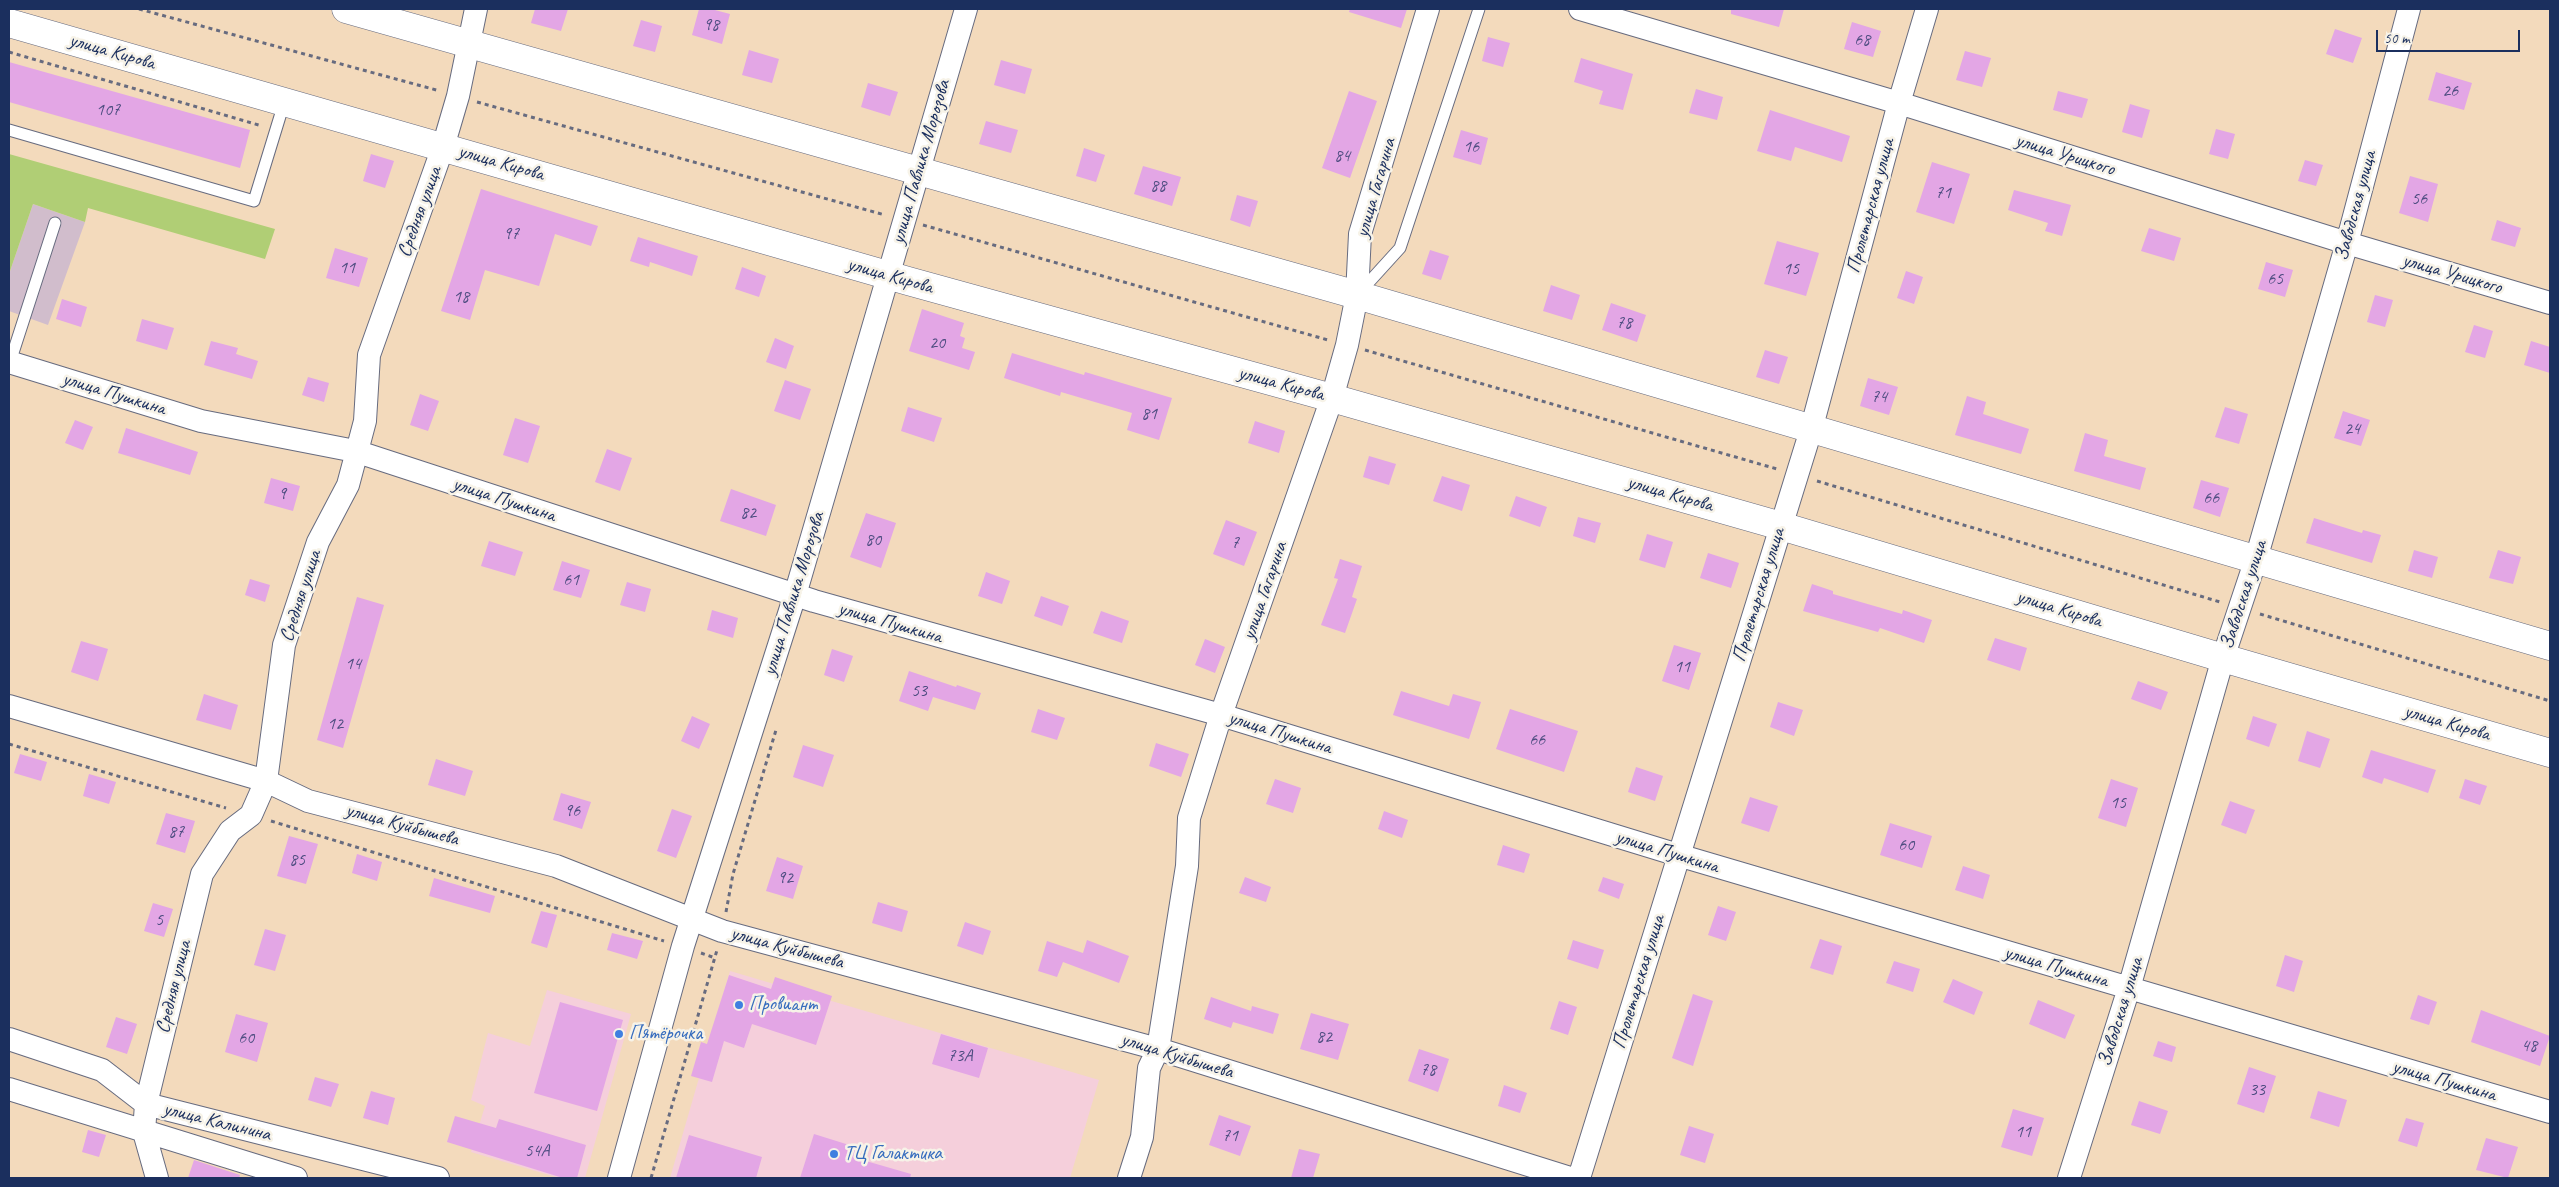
<!DOCTYPE html>
<meta charset="utf-8">
<style>
body{margin:0}
#map{position:relative;width:2559px;height:1187px;overflow:hidden;background:#f3dabc;font-family:Caveat,sans-serif}
canvas{display:block}
.frame{position:absolute;inset:0;border:10px solid #1b2f5e;pointer-events:none}
.scale{position:absolute;left:2376px;top:30px;width:144px;height:22px;box-sizing:border-box;border:2px solid #1b2f5e;border-top:0;padding-left:6px;font-size:15px;line-height:18px;white-space:nowrap;color:#1b2f5e;-webkit-text-stroke:4px #f7f3e8;paint-order:stroke}
</style>
<div id="map">
<canvas width="2559" height="1187"></canvas>
<div class="frame"></div>
<div class="scale">50 m</div>
</div>
<script>
const context = document.querySelector('canvas').getContext('2d');
context.lineJoin = 'round';
function fill(path, color) {
  context.fillStyle = color;
  context.fill(path, 'evenodd');
}
function shape(rows) {
  const path = new Path2D();
  for (const r of rows) {
    path.moveTo(r[0], r[1]);
    for (let i = 2; i < r.length; i += 2) path.lineTo(r[i], r[i + 1]);
  }
  return path;
}
function trace(path, color, width, dash) {
  context.strokeStyle = color;
  context.lineWidth = width;
  context.lineCap = dash ? 'butt' : 'round';
  context.setLineDash(dash || []);
  context.stroke(path);
}
function write(font, color, halo, rows, align = 'center') {
  context.font = font + ' Caveat,sans-serif';
  context.lineWidth = 5;
  context.setLineDash([]);
  context.textBaseline = 'middle';
  context.strokeStyle = halo;
  context.fillStyle = color;
  for (const [text, x, y, turn = 0] of rows) {
    context.save();
    context.translate(x, y);
    context.rotate((+turn || 0) * Math.PI / 180);
    context.textAlign = isNaN(turn) ? turn : align;
    if (halo) context.strokeText(text, 0, 0);
    context.fillText(text, 0, 0);
    context.restore();
  }
}
fill(shape([
 [730,971,1099,1080,1070,1178,670,1178],
 [547,990,631,1014,585,1178,559,1178,471,1152,485,1106,471,1100,488,1033,530,1046]
]), '#f5cfdb');
fill(shape([
 [33,204,85,222,48,325,9,311,9,274]
]), '#d1bdcc');
fill(shape([
 [9,154,275,229,265,259,88,208,85,222,33,204,9,274]
]), '#b0ce75');
fill(shape([
 [535,9,568,9,561,31,531,23],
 [699,9,711,9,730,14,722,44,692,35],
 [1350,9,1407,9,1401,28,1349,12],
 [1731,9,1784,9,1779,27,1731,14],
 [641,20,662,26,655,52,633,46],
 [1852,22,1881,31,1873,57,1844,49],
 [2335,29,2362,38,2353,63,2326,54],
 [1488,37,1510,43,1503,67,1482,61],
 [749,50,779,59,772,83,742,75],
 [1965,51,1991,58,1982,87,1956,80],
 [1581,58,1633,74,1623,110,1599,104,1603,91,1574,82],
 [1001,60,1032,69,1025,94,994,85],
 [9,62,250,130,240,168,9,102],
 [2436,72,2472,83,2464,110,2428,100],
 [868,83,898,92,890,116,861,107],
 [1696,89,1723,97,1717,120,1689,113],
 [1349,91,1377,101,1350,178,1322,168],
 [2058,91,2088,99,2082,118,2053,110],
 [2130,104,2150,110,2142,138,2122,132],
 [1770,110,1850,136,1842,162,1795,147,1791,161,1757,151],
 [986,121,1018,130,1011,153,979,144],
 [2216,129,2235,134,2228,159,2209,154],
 [1461,130,1488,138,1481,165,1453,157],
 [1084,148,1105,155,1096,182,1076,176],
 [371,154,394,161,385,188,363,181],
 [2305,160,2323,165,2316,186,2298,181],
 [1932,162,1970,174,1954,224,1916,212],
 [1143,166,1181,177,1172,206,1134,194],
 [2410,176,2438,184,2428,222,2399,213],
 [481,189,598,226,591,246,555,234,539,286,485,270,470,320,441,311],
 [2014,190,2071,205,2062,236,2045,231,2048,223,2008,210],
 [1237,195,1258,201,1250,227,1230,220],
 [2497,220,2521,228,2515,247,2491,240],
 [2149,228,2181,238,2174,261,2141,251],
 [638,237,698,256,692,276,650,262,649,267,630,261],
 [1777,241,1819,253,1806,296,1764,284],
 [335,248,368,258,359,287,326,278],
 [1430,250,1449,256,1441,280,1422,274],
 [2266,262,2293,270,2285,297,2258,289],
 [742,267,766,276,759,297,735,289],
 [1906,271,1923,277,1914,304,1897,298],
 [1551,285,1580,295,1572,320,1543,311],
 [2375,295,2393,300,2385,327,2367,322],
 [62,299,87,307,81,327,56,319],
 [1611,303,1646,315,1637,342,1602,330],
 [922,309,964,323,960,336,965,338,962,348,975,352,969,370,909,351],
 [142,319,174,328,167,350,136,341],
 [2474,325,2493,331,2485,358,2465,352],
 [775,338,794,346,786,369,766,362],
 [211,341,238,348,236,354,258,361,252,379,204,365],
 [2531,341,2550,347,2550,373,2524,365],
 [1765,350,1788,357,1779,384,1756,377],
 [1012,353,1084,375,1085,372,1172,398,1159,440,1127,430,1132,413,1061,392,1060,396,1004,378],
 [308,377,329,383,324,402,302,395],
 [1868,378,1898,387,1889,415,1860,406],
 [785,380,811,389,800,420,774,411],
 [420,394,439,401,428,431,410,425],
 [1967,396,1986,402,1983,414,2029,429,2021,454,1955,435],
 [908,407,942,418,934,442,901,431],
 [2225,407,2248,414,2239,444,2215,437],
 [2343,411,2370,420,2361,446,2334,438],
 [515,418,540,426,528,463,503,455],
 [75,420,93,427,83,450,65,443],
 [1255,421,1285,431,1279,453,1248,443],
 [126,428,198,452,190,475,118,453],
 [2085,433,2108,440,2104,456,2146,468,2140,490,2074,471],
 [607,449,632,458,620,491,595,482],
 [1369,456,1396,464,1389,485,1363,477],
 [1442,476,1470,485,1462,511,1433,501],
 [271,478,300,486,293,511,264,503],
 [2201,480,2229,488,2220,517,2193,508],
 [731,489,776,505,766,536,720,521],
 [1516,496,1547,507,1540,527,1509,516],
 [866,513,896,523,881,568,850,557],
 [1578,517,1601,523,1595,543,1573,536],
 [2314,518,2362,533,2363,530,2381,535,2372,563,2306,543],
 [1226,520,1257,532,1244,566,1213,554],
 [1647,534,1673,542,1665,568,1639,560],
 [489,541,523,552,515,576,481,566],
 [2414,550,2438,557,2432,578,2408,571],
 [2498,550,2521,557,2513,584,2489,578],
 [1708,553,1739,563,1731,588,1700,578],
 [1340,559,1362,566,1352,597,1357,599,1345,633,1321,625,1338,579,1334,578],
 [562,561,590,570,581,598,553,590],
 [986,572,1010,581,1002,604,978,596],
 [250,579,270,585,265,602,245,595],
 [627,582,651,589,645,612,620,605],
 [1812,584,1833,591,1833,594,1902,614,1903,610,1932,620,1924,643,1880,628,1878,632,1803,611],
 [1041,596,1069,606,1062,626,1034,616],
 [357,597,384,605,343,748,317,740],
 [712,610,738,618,733,638,707,630],
 [1101,611,1129,621,1122,643,1093,633],
 [1995,638,2027,648,2020,671,1987,660],
 [1205,639,1225,647,1215,673,1195,665],
 [81,641,108,649,98,681,71,672],
 [1674,645,1701,653,1689,690,1662,681],
 [832,649,853,656,844,682,824,675],
 [909,671,956,687,957,685,981,693,975,710,933,697,928,711,899,701],
 [2138,681,2168,692,2161,710,2131,699],
 [1401,691,1449,706,1453,694,1481,702,1469,739,1393,715],
 [204,694,238,705,231,730,196,720],
 [1778,702,1803,710,1794,736,1770,727],
 [1038,709,1065,718,1057,740,1031,732],
 [1510,709,1578,731,1564,772,1496,749],
 [692,716,710,724,699,749,681,741],
 [2253,716,2277,724,2269,747,2246,739],
 [2307,731,2330,739,2320,768,2298,761],
 [1156,743,1189,754,1181,777,1149,766],
 [803,745,834,755,823,787,793,777],
 [2371,750,2436,770,2428,793,2384,778,2382,784,2362,777],
 [20,754,47,762,41,781,14,773],
 [436,759,473,771,465,796,428,785],
 [1636,767,1663,776,1655,801,1628,792],
 [89,774,116,782,109,804,83,796],
 [1275,779,1301,788,1293,813,1266,804],
 [2111,779,2138,788,2126,827,2098,818],
 [2465,779,2487,786,2480,805,2459,798],
 [561,793,591,802,582,829,553,820],
 [1750,797,1778,806,1769,832,1741,823],
 [2230,801,2255,810,2246,834,2221,825],
 [672,809,692,816,676,858,657,851],
 [1384,811,1408,820,1402,838,1378,829],
 [166,813,195,821,185,853,156,844],
 [1890,823,1932,836,1922,868,1880,855],
 [289,836,318,844,306,884,277,876],
 [1503,845,1530,854,1524,873,1497,865],
 [357,854,382,862,377,881,352,873],
 [777,857,803,866,793,899,766,891],
 [1963,866,1990,875,1983,899,1955,890],
 [1245,877,1271,887,1266,902,1239,893],
 [1603,877,1624,884,1619,899,1598,891],
 [434,878,495,896,490,913,429,896],
 [878,902,908,911,902,932,872,923],
 [153,903,173,909,164,937,144,931],
 [1718,906,1736,912,1726,941,1708,935],
 [541,911,557,915,547,948,531,943],
 [965,922,991,931,983,955,957,946],
 [265,929,286,935,275,971,254,965],
 [612,933,643,941,637,959,607,950],
 [1820,939,1842,946,1833,975,1810,968],
 [1087,940,1129,956,1119,983,1063,962,1057,977,1038,971,1047,941,1083,953],
 [1573,940,1604,950,1598,969,1567,959],
 [2285,955,2303,961,2294,992,2276,986],
 [1894,961,1920,969,1913,992,1886,983],
 [729,975,771,989,775,977,832,996,816,1045,752,1024,744,1048,724,1041,712,1082,691,1076,701,1042,707,1044],
 [1953,979,1983,992,1974,1015,1943,1002],
 [1693,994,1713,1001,1693,1066,1672,1058],
 [2418,995,2437,1002,2429,1025,2410,1019],
 [1211,997,1251,1011,1252,1006,1279,1014,1273,1034,1233,1022,1231,1028,1204,1019],
 [2038,1000,2075,1015,2065,1039,2029,1024],
 [1559,1001,1577,1007,1568,1035,1550,1029],
 [560,1002,623,1020,597,1111,534,1093],
 [2481,1010,2550,1036,2540,1066,2471,1042],
 [1311,1013,1349,1024,1338,1060,1300,1049],
 [236,1014,268,1023,257,1062,225,1052],
 [116,1017,137,1024,127,1054,106,1047],
 [941,1034,988,1048,979,1078,932,1064],
 [2158,1041,2176,1047,2172,1062,2153,1056],
 [1419,1049,1449,1059,1438,1092,1408,1081],
 [2249,1067,2276,1076,2264,1113,2237,1104],
 [315,1077,339,1084,331,1107,308,1100],
 [1504,1085,1527,1093,1520,1113,1498,1106],
 [371,1091,395,1098,388,1125,363,1118],
 [2318,1091,2347,1100,2339,1127,2310,1118],
 [2139,1101,2168,1111,2160,1134,2131,1125],
 [2013,1109,2044,1118,2032,1156,2001,1147],
 [1219,1115,1251,1126,1240,1156,1209,1145],
 [455,1116,496,1128,499,1119,586,1145,577,1178,563,1178,447,1142],
 [2406,1118,2424,1123,2417,1147,2398,1141],
 [1689,1126,1714,1134,1705,1163,1680,1155],
 [88,1130,106,1135,99,1157,82,1152],
 [814,1134,862,1149,859,1159,911,1174,910,1178,800,1178],
 [689,1135,762,1157,756,1178,676,1178],
 [2486,1138,2518,1147,2508,1178,2476,1170],
 [1299,1149,1320,1154,1313,1178,1291,1178],
 [194,1160,240,1175,239,1178,188,1178]
]), '#e3a6e5');
const lane = shape([
 [9,130,254,201,285,100],
 [1360,292,1400,248,1479,9],
 [10,362,55,223]
]);
const street = shape([
 [1580,9,1899,103,2347,243,2550,303],
 [9,362,201,421,355,451,814,601,1221,715,1678,855,2550,1112],
 [9,706,266,781,308,801,556,866,722,931,1158,1049,1570,1178],
 [9,1039,102,1070,146,1104,438,1178],
 [9,1089,296,1178],
 [157,1178,144,1132,146,1104,202,874,230,831,251,815,266,781,284,645,318,542,348,485,365,421,369,355,443,147,458,96,476,9],
 [619,1178,683,946,795,595,966,9],
 [1129,1178,1142,1137,1149,1068,1158,1049,1187,866,1189,818,1221,715,1332,398,1347,345,1357,295,1360,234,1428,9],
 [1579,1178,1811,430,1899,103,1927,9],
 [2069,1178,2129,988,2223,658,2256,559,2347,243,2409,9]
]);
const primary = shape([
 [346,9,1357,295,2550,646],
 [9,23,908,281,1332,398,1781,526,2223,658,2550,753]
]);
trace(lane, '#676b7f', 13);
trace(street, '#676b7f', 24);
trace(primary, '#676b7f', 29);
trace(shape([
 [139,9,440,91],
 [9,52,262,126],
 [477,102,885,215],
 [923,225,1328,340],
 [1365,350,1777,469],
 [1817,481,2220,602],
 [2260,614,2550,701],
 [9,744,226,808],
 [271,821,664,941],
 [726,912,733,874,776,730],
 [701,953,715,958],
 [651,1178,717,950]
]), '#676b7f', 3, [4, 4]);
trace(lane, '#fff', 11);
trace(street, '#fff', 22);
trace(primary, '#fff', 28);
for (const [x, y, r, color] of [
 [739,1005,5,"#3f7fe0"],
 [619,1034,5,"#3f7fe0"],
 [834,1154,5,"#3f7fe0"]
]) {
  const dot = new Path2D();
  dot.arc(x, y, r, 0, 2 * Math.PI);
  context.fillStyle = color;
  context.fill(dot);
  trace(dot, '#f7f3e8', 2);
}
write('18px', '#4d4d80', null, [
 ["98",711,25],
 ["68",1862,40],
 ["26",2450,91],
 ["107",108,110],
 ["16",1471,147],
 ["84",1342,156],
 ["88",1158,186],
 ["71",1943,193],
 ["56",2419,199],
 ["97",511,234],
 ["11",347,268],
 ["15",1791,269],
 ["65",2275,279],
 ["18",461,297],
 ["78",1624,323],
 ["20",937,343],
 ["74",1879,397],
 ["81",1149,414],
 ["24",2352,429],
 ["9",282,494],
 ["66",2211,498],
 ["82",748,513],
 ["80",873,540],
 ["7",1235,543],
 ["61",571,580],
 ["14",353,664],
 ["11",1682,667],
 ["53",919,691],
 ["12",335,724],
 ["66",1537,740],
 ["15",2118,803],
 ["96",572,811],
 ["87",176,832],
 ["60",1906,845],
 ["85",297,860],
 ["92",785,878],
 ["5",159,920],
 ["82",1324,1037],
 ["60",246,1038],
 ["48",2529,1046],
 ["73А",960,1056],
 ["78",1428,1070],
 ["33",2257,1090],
 ["11",2023,1132],
 ["71",1230,1136],
 ["54А",537,1151]
]);
write('20px', '#1b2f5e', '#f7f3e8', [
 ["улица Кирова",112,52,16],
 ["улица Урицкого",2065,155,17],
 ["улица Павлика Морозова",921,162,-74],
 ["улица Кирова",501,163,16],
 ["улица Гагарина",1376,188,-74],
 ["Пролетарская улица",1871,206,-75],
 ["Заводская улица",2356,206,-75],
 ["Средняя улица",420,212,-70],
 ["улица Урицкого",2452,274,16],
 ["улица Кирова",890,276,16],
 ["улица Кирова",1281,384,15],
 ["улица Пушкина",114,394,17],
 ["улица Кирова",1670,494,16],
 ["улица Пушкина",504,500,18],
 ["улица Гагарина",1265,591,-71],
 ["улица Павлика Морозова",794,594,-73],
 ["Пролетарская улица",1759,595,-73],
 ["Заводская улица",2244,595,-72],
 ["Средняя улица",301,596,-72],
 ["улица Кирова",2059,609,17],
 ["улица Пушкина",890,623,16],
 ["улица Кирова",2447,723,16],
 ["улица Пушкина",1280,733,17],
 ["улица Куйбышева",402,825,15],
 ["улица Пушкина",1667,852,17],
 ["улица Куйбышева",787,948,15],
 ["улица Пушкина",2056,967,16],
 ["Пролетарская улица",1639,982,-73],
 ["Средняя улица",174,987,-76],
 ["Заводская улица",2121,1012,-73],
 ["улица Куйбышева",1177,1056,17],
 ["улица Пушкина",2444,1081,16],
 ["улица Калинина",217,1122,14]
]);
write('20px', '#366cbe', '#f7f3e8', [
 ["Провиант",749,1005],
 ["Пятёрочка",629,1034],
 ["ТЦ Галактика",844,1154]
], 'left');
</script>
